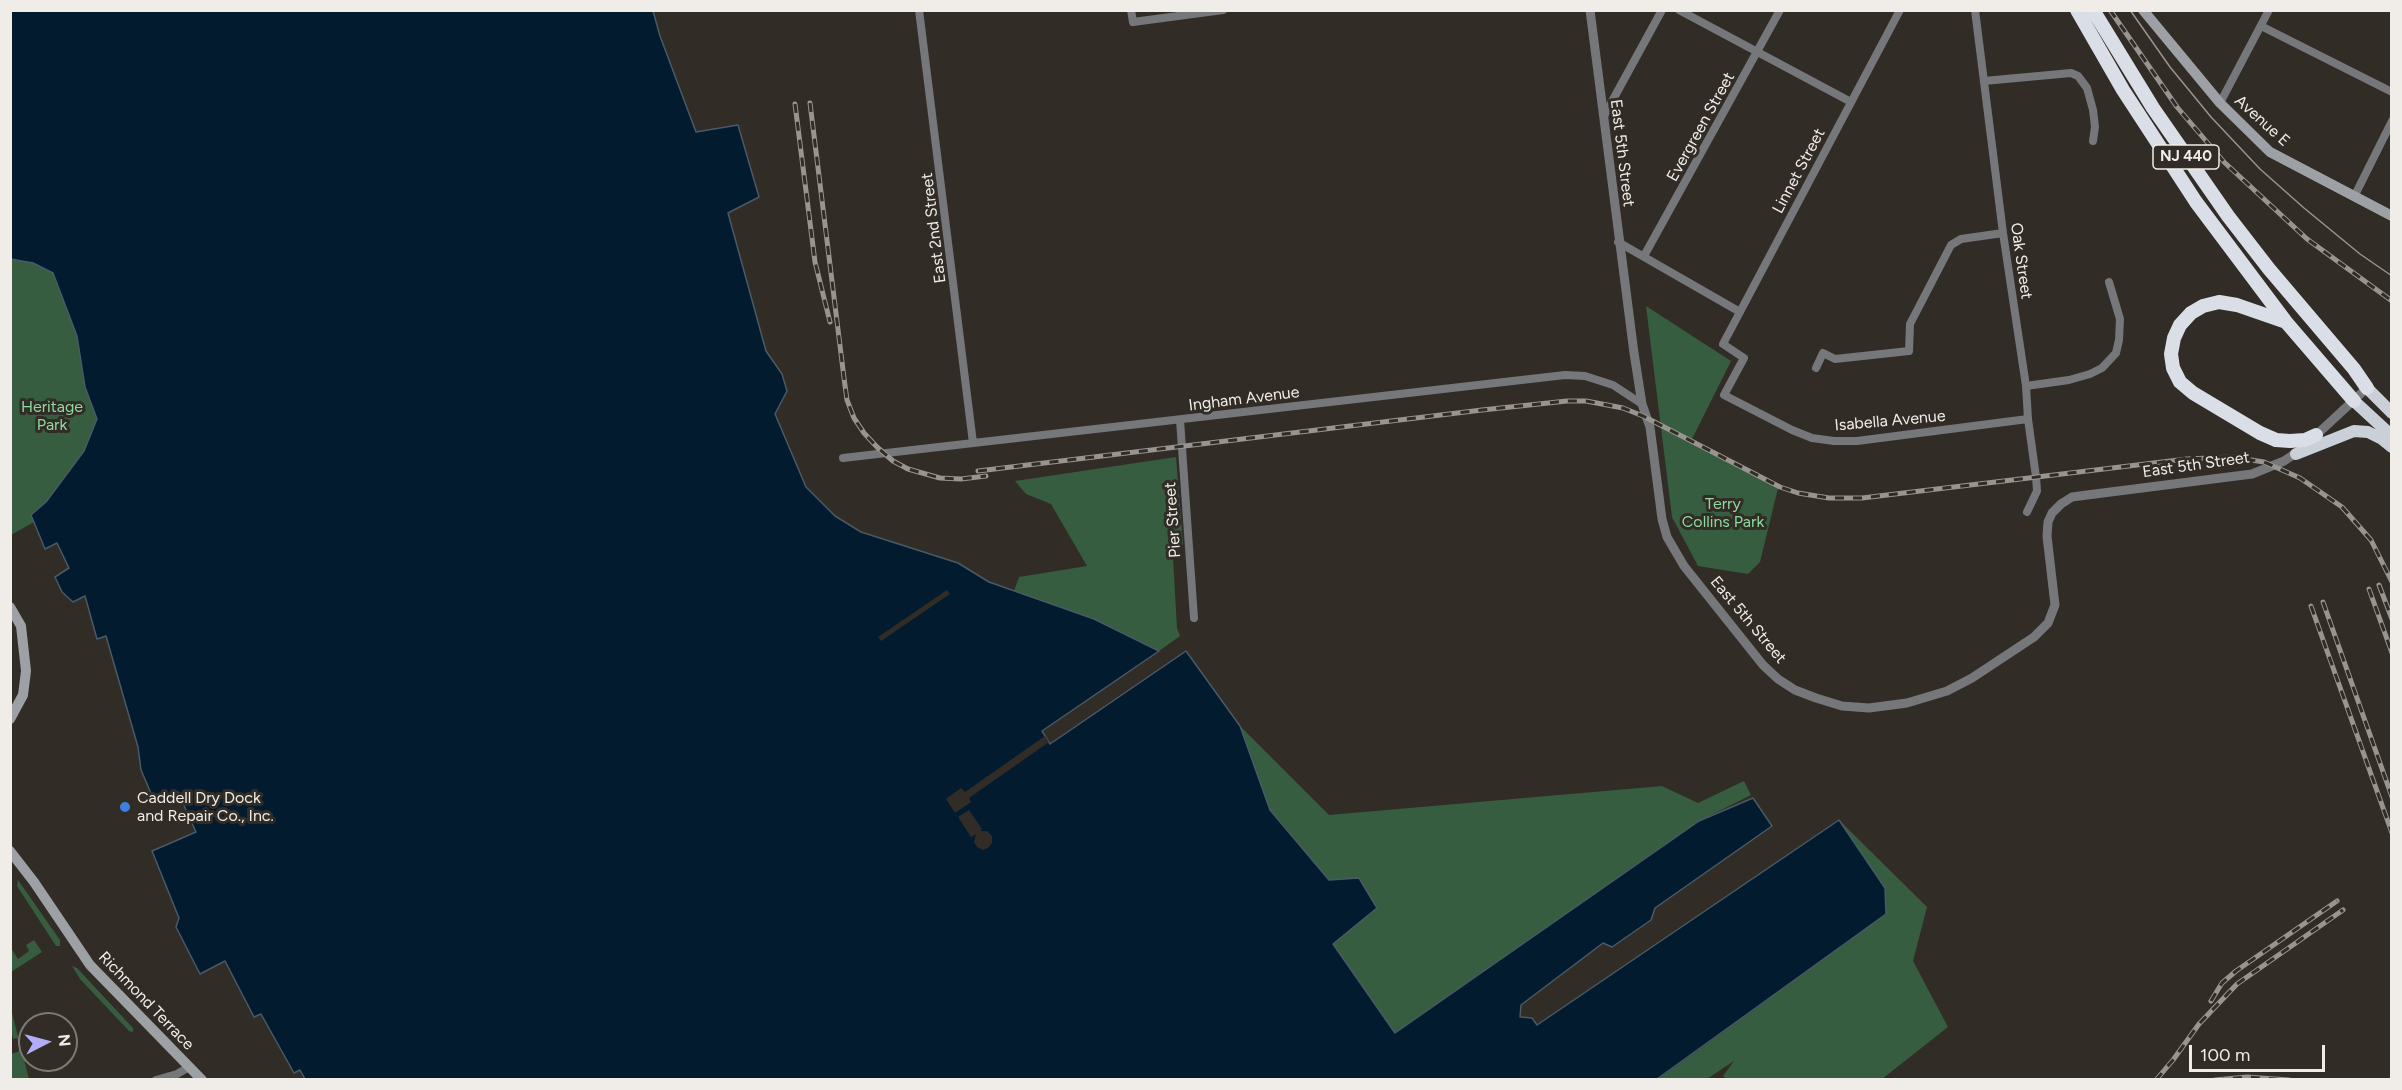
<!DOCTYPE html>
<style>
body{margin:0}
#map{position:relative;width:2402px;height:1090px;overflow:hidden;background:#322c26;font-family:Figtree,sans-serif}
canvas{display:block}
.frame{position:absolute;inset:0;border:12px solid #f0ede9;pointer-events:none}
.north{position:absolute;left:18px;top:1012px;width:60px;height:60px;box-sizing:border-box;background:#322c26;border:2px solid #7e7974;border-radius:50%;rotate:84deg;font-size:16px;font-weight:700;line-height:24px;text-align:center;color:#f0ede9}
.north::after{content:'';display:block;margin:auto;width:21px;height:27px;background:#b3adf9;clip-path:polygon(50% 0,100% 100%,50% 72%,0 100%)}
.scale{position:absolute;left:2189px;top:1045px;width:136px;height:27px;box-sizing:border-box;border:3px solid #f0ede9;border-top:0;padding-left:8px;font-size:18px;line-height:21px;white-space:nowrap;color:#f0ede9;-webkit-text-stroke:4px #322c26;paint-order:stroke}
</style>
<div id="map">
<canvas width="2402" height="1090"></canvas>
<div class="frame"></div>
<div class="north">N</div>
<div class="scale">100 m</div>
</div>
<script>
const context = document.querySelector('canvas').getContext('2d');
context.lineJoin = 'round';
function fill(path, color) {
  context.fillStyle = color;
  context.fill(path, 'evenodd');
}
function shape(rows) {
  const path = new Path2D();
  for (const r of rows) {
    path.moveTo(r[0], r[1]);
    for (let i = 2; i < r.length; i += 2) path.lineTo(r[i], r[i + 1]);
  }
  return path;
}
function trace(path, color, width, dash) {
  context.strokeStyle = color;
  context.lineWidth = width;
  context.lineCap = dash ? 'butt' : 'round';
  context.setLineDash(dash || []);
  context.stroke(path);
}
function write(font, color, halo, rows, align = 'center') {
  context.font = font + ' Figtree,sans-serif';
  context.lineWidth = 6;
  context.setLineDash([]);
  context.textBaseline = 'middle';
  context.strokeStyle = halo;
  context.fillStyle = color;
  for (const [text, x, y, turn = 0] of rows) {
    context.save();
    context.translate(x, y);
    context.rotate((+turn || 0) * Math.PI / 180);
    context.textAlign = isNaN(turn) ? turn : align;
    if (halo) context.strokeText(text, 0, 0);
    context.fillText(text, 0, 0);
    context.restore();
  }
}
fill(shape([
 [11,259,33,263,53,273,77,336,85,387,97,419,84,451,46,502,31,515,34,522,11,535],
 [1646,306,1731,361,1691,441,1778,488,1760,562,1748,574,1698,566,1672,517],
 [1176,457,1183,544,1174,552,1173,558,1177,628,1180,636,1159,651,1094,619,1014,591,1019,577,1087,566,1051,504,1026,494,1015,481],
 [1240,726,1329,815,1662,786,1698,803,1744,781,1751,795,1699,821,1395,1033,1333,944,1377,907,1329,880,1270,810],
 [1839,820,1927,907,1913,961,1948,1027,1882,1079,1727,1079,1723,1076,1734,1061,1707,1079,1657,1080,1886,914,1885,888],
 [18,880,60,940,60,946,56,946,17,886],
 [34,940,42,952,11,972,11,948,18,959,29,951,26,945],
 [72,966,77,968,133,1028,133,1032,129,1031,80,979],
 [10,1009,11,1009,29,1079,26,1078,11,1079,11,1054,20,1051,17,1038,13,1039,11,1029]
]), '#365d3f');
const water = shape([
 [10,11,653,11,660,36,696,132,738,125,759,197,728,213,766,351,782,374,787,391,775,414,806,487,835,516,861,532,958,563,989,582,1094,619,1159,651,1042,731,1050,744,1186,651,1240,726,1270,810,1329,880,1359,878,1377,908,1333,944,1395,1033,1699,821,1753,798,1772,826,1655,908,1651,920,1612,947,1603,943,1521,1005,1520,1017,1532,1018,1537,1025,1839,820,1885,888,1886,914,1657,1079,305,1079,300,1070,294,1073,261,1014,254,1017,225,961,200,974,176,927,179,918,152,851,196,832,178,792,159,799,153,798,141,770,138,747,106,636,97,639,85,596,73,602,62,592,55,577,69,568,57,543,45,549,31,515,46,502,84,451,97,419,85,387,77,336,53,273,33,263,11,259,10,11]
]);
fill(water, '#021b2f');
trace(water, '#495a67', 1.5);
fill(shape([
 [947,590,950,594,881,641,878,637],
 [1045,736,1049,742,969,798,971,802,955,813,946,799,961,788,965,792],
 [969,810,982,829,980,831,987,831,992,836,992,843,988,848,983,850,977,847,974,842,976,834,971,837,958,817]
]), '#322c26');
trace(shape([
 [919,10,973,443],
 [1131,10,1133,22,1223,10],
 [1679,10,1851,102],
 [1900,10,1723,344,1744,358,1724,395,1792,430,1812,438,1834,441,1857,441,2028,419],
 [1975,10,2003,233,2026,386,2028,419,2036,477,2037,491,2027,512],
 [2261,26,2392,92],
 [1984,81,2071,73,2078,76,2087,88,2093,110,2095,127,2093,141],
 [2220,103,2269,10],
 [1604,116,1662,10],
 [2354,197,2392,121],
 [1618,242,1740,312],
 [1644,256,1780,10],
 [1816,368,1823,353,1835,359,1909,351,1910,324,1951,245,1961,239,2003,233],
 [2026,386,2069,380,2090,374,2102,368,2116,353,2119,340,2120,319,2109,282],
 [1180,420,1194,618],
 [843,458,1565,375,1585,376,1613,385,1642,404],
 [156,1080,177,1074,189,1067]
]), '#75777b', 8);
trace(shape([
 [1590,10,1634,353,1642,404,1650,427,1662,519,1667,537,1684,566,1763,665,1778,679,1795,690,1816,698,1842,706,1869,708,1907,703,1947,691,1972,678,2034,637,2048,623,2055,605,2047,536,2048,522,2052,513,2061,504,2072,497,2087,495,2252,474,2284,461,2299,451],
 [2313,438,2367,388]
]), '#75777b', 9);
trace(shape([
 [2143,10,2220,103,2270,152,2392,216],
 [10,607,21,626,26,671,23,695,10,719],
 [10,851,34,882,90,965,202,1080]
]), '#9da1a6', 10);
trace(shape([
 [2367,388,2392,413],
 [2354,401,2392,436],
 [2296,454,2354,431,2368,432,2382,439,2392,447]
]), '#cad0d8', 12);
trace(shape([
 [2077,10,2123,90,2196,202,2286,322,2354,401],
 [2093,10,2153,108,2228,216,2269,269,2354,369,2367,388],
 [2286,322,2237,305,2219,302,2203,306,2191,313,2180,325,2174,338,2171,354,2173,368,2180,382,2193,393,2260,433,2276,440,2290,441,2305,440,2316,435]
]), '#d9dee7', 14);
trace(shape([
 [2130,10,2170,67,2211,117,2260,169,2304,208,2360,254,2392,276]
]), '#98948f', 1.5);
const rail = shape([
 [2110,10,2177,107,2224,162,2307,239,2392,301],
 [810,103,844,378,847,400,854,418,864,433,877,447,893,461,908,469,940,478,961,479,986,476],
 [795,104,815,262,830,322],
 [978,471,1482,410,1567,401,1586,401,1623,408,1643,416,1780,487,1798,493,1829,498,1862,498,2187,459,2232,457,2264,462,2300,478,2342,507,2371,540,2392,582],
 [2379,585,2392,619],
 [2369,589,2392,653],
 [2323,602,2392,797],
 [2311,606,2392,833],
 [2211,1001,2222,983,2236,971,2337,901],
 [2156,1080,2173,1060,2199,1024,2237,984,2343,910],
 [2215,1080,2247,1077,2289,1080]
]);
trace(rail, '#98948f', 5);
trace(rail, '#322c26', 3, [9]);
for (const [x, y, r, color] of [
 [125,807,6,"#3f7fe0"]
]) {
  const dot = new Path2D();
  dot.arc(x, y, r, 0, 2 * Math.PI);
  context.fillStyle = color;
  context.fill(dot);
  trace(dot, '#322c26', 2);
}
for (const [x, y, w] of [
 [2186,157,66]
]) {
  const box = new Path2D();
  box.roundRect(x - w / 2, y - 12, w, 24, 4.5);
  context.fillStyle = '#322c26';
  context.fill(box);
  trace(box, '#f0ede9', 1.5);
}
write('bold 15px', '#f0ede9', null, [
 ["NJ 440",2186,157]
]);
write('16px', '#f0ede9', '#322c26', [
 ["Avenue E",2262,121,42],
 ["Evergreen Street",1701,127,-61],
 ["East 5th Street",1622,153,83],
 ["Linnet Street",1799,171,-62],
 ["East 2nd Street",934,228,-97],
 ["Oak Street",2021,261,82],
 ["Ingham Avenue",1244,399,-7],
 ["Isabella Avenue",1890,421,-5],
 ["East 5th Street",2196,465,-8],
 ["Pier Street",1173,520,-94],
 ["East 5th Street",1748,620,50],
 ["Richmond Terrace",146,1001,46]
]);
write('16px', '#8cda9d', '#322c26', [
 ["Heritage",52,407],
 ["Park",52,425],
 ["Terry",1723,504],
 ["Collins Park",1723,522]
]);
write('16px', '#f0ede9', '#322c26', [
 ["Caddell Dry Dock",137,798],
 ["and Repair Co., Inc.",137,816]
], 'left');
</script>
